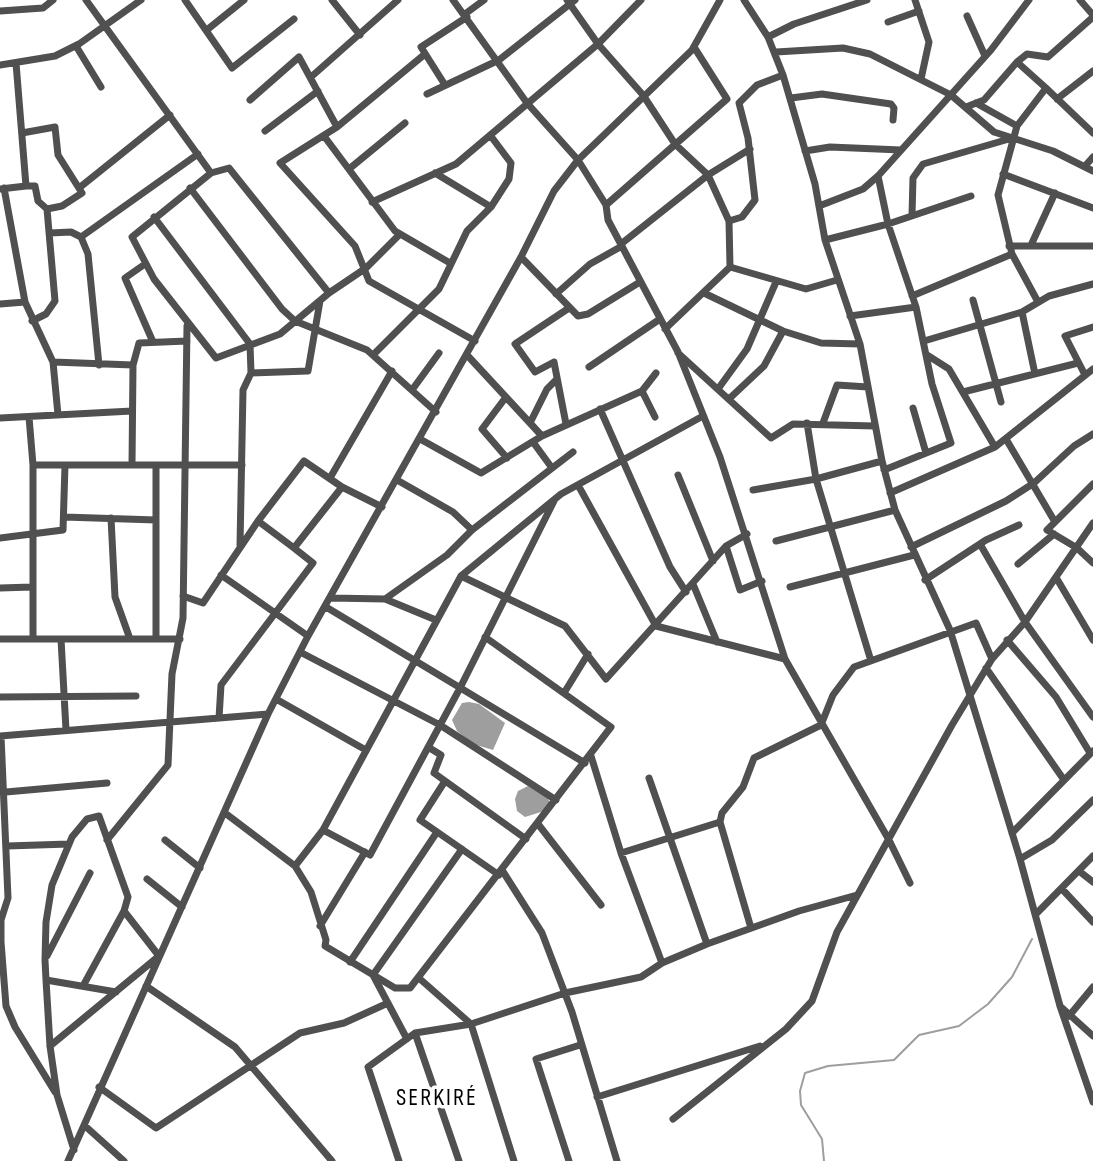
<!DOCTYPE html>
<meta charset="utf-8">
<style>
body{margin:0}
canvas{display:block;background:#fff}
</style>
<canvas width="1093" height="1161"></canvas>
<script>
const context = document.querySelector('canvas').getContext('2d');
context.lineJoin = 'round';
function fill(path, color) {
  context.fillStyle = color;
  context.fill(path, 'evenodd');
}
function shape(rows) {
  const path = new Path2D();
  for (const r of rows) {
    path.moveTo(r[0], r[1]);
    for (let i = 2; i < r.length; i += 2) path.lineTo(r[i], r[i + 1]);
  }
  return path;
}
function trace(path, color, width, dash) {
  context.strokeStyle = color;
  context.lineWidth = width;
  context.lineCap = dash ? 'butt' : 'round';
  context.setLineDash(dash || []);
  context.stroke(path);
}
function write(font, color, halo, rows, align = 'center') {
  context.font = font + ' "Sofia Sans Condensed",sans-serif';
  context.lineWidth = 7;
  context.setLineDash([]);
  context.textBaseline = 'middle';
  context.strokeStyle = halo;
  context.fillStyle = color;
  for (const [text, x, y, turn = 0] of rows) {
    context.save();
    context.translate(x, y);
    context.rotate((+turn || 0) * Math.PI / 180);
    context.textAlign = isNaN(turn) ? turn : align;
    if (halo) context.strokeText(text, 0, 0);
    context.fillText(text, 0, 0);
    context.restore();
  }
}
fill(shape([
 [469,702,479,704,505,723,493,750,473,744,457,731,452,720,462,703],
 [528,786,548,798,550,804,544,811,525,817,517,811,515,799,518,791]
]), '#9e9e9e');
trace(shape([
 [824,1161,822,1139,801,1105,800,1091,805,1073,828,1066,894,1060,919,1035,959,1026,988,1004,1012,977,1032,939]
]), '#9e9e9e', 2);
trace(shape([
 [86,0,211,173],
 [185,0,232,68,294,19],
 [332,0,360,35],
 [453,0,527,103,578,160,606,205,608,220,678,352,720,457,785,659,889,840,910,883],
 [567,0,598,44,643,95,675,144,708,175,729,221,730,267,665,329],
 [744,0,768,37,783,75,815,184,825,240,860,344,882,461,895,510,950,630,1020,859,1060,1006,1093,1102],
 [915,0,929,42,921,79],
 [1080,0,1093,15],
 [0,11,43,8,53,0],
 [465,14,484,0],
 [967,16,985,56],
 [888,22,919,11],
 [208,29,244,0],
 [768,37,794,24,867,0],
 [76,46,101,87],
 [776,52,843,48,870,54,951,95,994,132,1053,151,1093,171],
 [425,54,337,127,280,163,355,246,369,281,475,341],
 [1017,62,1027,54,1048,57,1093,17],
 [16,63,26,186,35,186,38,201,47,209,55,301,46,314,32,321],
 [0,65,55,56,79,44,141,0],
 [311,77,398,0],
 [445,85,421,47,467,17],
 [427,94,499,60,575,0],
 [791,98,822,94,891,104,894,108,893,120],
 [1057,99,1093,71],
 [250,100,299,57,337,127],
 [976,103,1017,126],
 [966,107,984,100,1017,62,1046,88],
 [265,131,318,91],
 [22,133,55,127,58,155,82,193,62,206,47,209],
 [324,136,395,231,450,263],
 [805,151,830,147,901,150],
 [1085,166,1093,157],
 [349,169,405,123],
 [435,173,491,207],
 [1003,174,1093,208],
 [878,176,888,224,916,307,932,384,951,443,884,470],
 [4,188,25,302,53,362,58,415],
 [79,188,170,115],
 [190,188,282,309,295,321,367,350,436,412],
 [0,189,26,186],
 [372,202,456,164,598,44,641,0],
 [606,205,727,99,694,47],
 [819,206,863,189,878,176,991,50,1029,0],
 [912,215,913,178,923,164,1009,139],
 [154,217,250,344,251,373,308,371,320,301],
 [729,221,742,217,755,200,748,138,739,103,757,85,783,75],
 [50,233,71,232,81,237,88,254,99,365],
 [81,237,198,154],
 [825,240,888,224,971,196],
 [1032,243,1055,193],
 [621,244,708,175,750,149],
 [1009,246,1093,246],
 [521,257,578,316,588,314,640,282],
 [145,264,125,278,153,342],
 [730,267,806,289,837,280],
 [329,293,229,168,211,173,132,237,154,279,216,358,280,334,329,293,366,268,400,234],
 [704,293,783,331,821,343,860,344],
 [556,294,590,264,622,246],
 [912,296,1012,254],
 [973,300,1001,402],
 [1038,302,1012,254,998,195,1017,126,1046,88,1093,133],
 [0,304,25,302],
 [1022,312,1035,374],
 [850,316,916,307],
 [924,341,1022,312,1049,296,1093,284],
 [678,353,771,438,793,424,875,426],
 [373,355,439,289,467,231,491,207,509,179,511,163,490,135],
 [467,355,542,436],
 [927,355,949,369,995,447],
 [53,362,133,365],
 [589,367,660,319],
 [1085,375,1065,336,1093,327],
 [718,389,747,349,776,282],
 [412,390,439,353],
 [642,391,655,417],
 [963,392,1078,363],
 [506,397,482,429,507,458],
 [730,398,764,366,783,331],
 [913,408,926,453],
 [600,409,670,567,686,592],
 [29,417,33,465,33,639],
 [0,418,132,411],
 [530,423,547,389,557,379],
 [807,423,816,479,871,661],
 [823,423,837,385,868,387],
 [566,424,554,362,535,372,515,344,569,308],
 [420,439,481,473,542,436,642,391,656,373],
 [1006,439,1055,522],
 [533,442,552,468],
 [33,465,242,465],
 [132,465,133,365,139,343,187,341],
 [678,475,713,561],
 [330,478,392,371],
 [397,480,453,512,472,530],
 [1093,484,1047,530,1077,548,1093,563],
 [578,485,656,626,785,659],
 [753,490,816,479,882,461],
 [890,493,995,447,1093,369],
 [64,517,156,520],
 [111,518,115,597,130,639],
 [258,521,294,548,342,487],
 [0,538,63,530,65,465],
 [776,541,895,510],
 [980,544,1025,622,1093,717],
 [240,545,243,390,251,373],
 [726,546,740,590,762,581],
 [911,547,1006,501,1034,483,1074,446,1093,434],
 [1018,564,1054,534],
 [221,575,308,636],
 [461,576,565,626,606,679,726,546,747,534],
 [1057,579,1093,640],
 [925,580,986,540,1019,525],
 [693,584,717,642],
 [790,587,914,555],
 [0,588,32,587],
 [183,596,203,603,258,521,304,461,342,487,382,507],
 [331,598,385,599,436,620],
 [385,599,447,555,472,530,573,452],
 [326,607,585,763],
 [0,639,180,639],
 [61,639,66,730],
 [156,639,156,465],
 [1007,640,1056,697,1090,753],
 [300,652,440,725,556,800],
 [986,668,1064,780],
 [564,693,588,654],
 [0,697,136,696],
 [276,699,364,749],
 [219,718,221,685,313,563,294,548],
 [0,736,268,714],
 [1,736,8,898,1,920,1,942,6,1006,15,1027,55,1092],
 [428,747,441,755,434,773,526,839],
 [591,756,621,853,662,963],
 [649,778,707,944],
 [445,781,420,820,499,875],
 [6,792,107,783],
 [225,813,295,866,311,892,326,940,325,946,395,988,410,988,611,727,485,637],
 [538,824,601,905],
 [323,830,370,855,460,688,554,501],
 [1012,833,1093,751],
 [107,840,168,765,172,674,183,618,187,326],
 [165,840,200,868],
 [7,846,69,844],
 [621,853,720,822],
 [1020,859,1052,840,1093,800],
 [295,866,323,830,461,576,561,494,703,416],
 [502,870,542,933,572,1012,617,1161],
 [1079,871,1093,882],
 [147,879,182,907],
 [1062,889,1093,922],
 [1036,914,1093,856],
 [320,926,365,852],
 [751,928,720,822,722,813,743,787,754,758,821,725,833,695,854,667,976,623,992,659],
 [47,956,90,873],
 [350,962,437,832],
 [420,979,471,1024,514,1161],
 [46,980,116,992],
 [83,986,124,911],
 [146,986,235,1047,332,1161],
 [1060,1006,1093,1036],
 [1069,1016,1093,987],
 [415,1033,459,1161],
 [407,1039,373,975,462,849],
 [50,1046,159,956,124,911,128,897,99,816,87,819,72,837,52,885,46,922,45,960,46,980,50,1046,57,1095,74,1150],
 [99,1087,156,1128,300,1033,344,1023,388,1003],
 [597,1097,760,1046],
 [673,1119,786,1029,812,1001,837,932,952,725,992,659,1025,622,1093,523],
 [84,1125,124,1161],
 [68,1161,268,714,308,636,521,257,554,191,578,160,692,50,720,0],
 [399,1161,368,1067,415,1033,471,1024,565,993,641,977,662,963,707,944,799,911,857,895],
 [569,1161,536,1059,580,1045]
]), '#505050', 7);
context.letterSpacing = '2px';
write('24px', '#000', '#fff', [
 ["SERKIRÉ",437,1099]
]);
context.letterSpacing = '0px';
</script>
